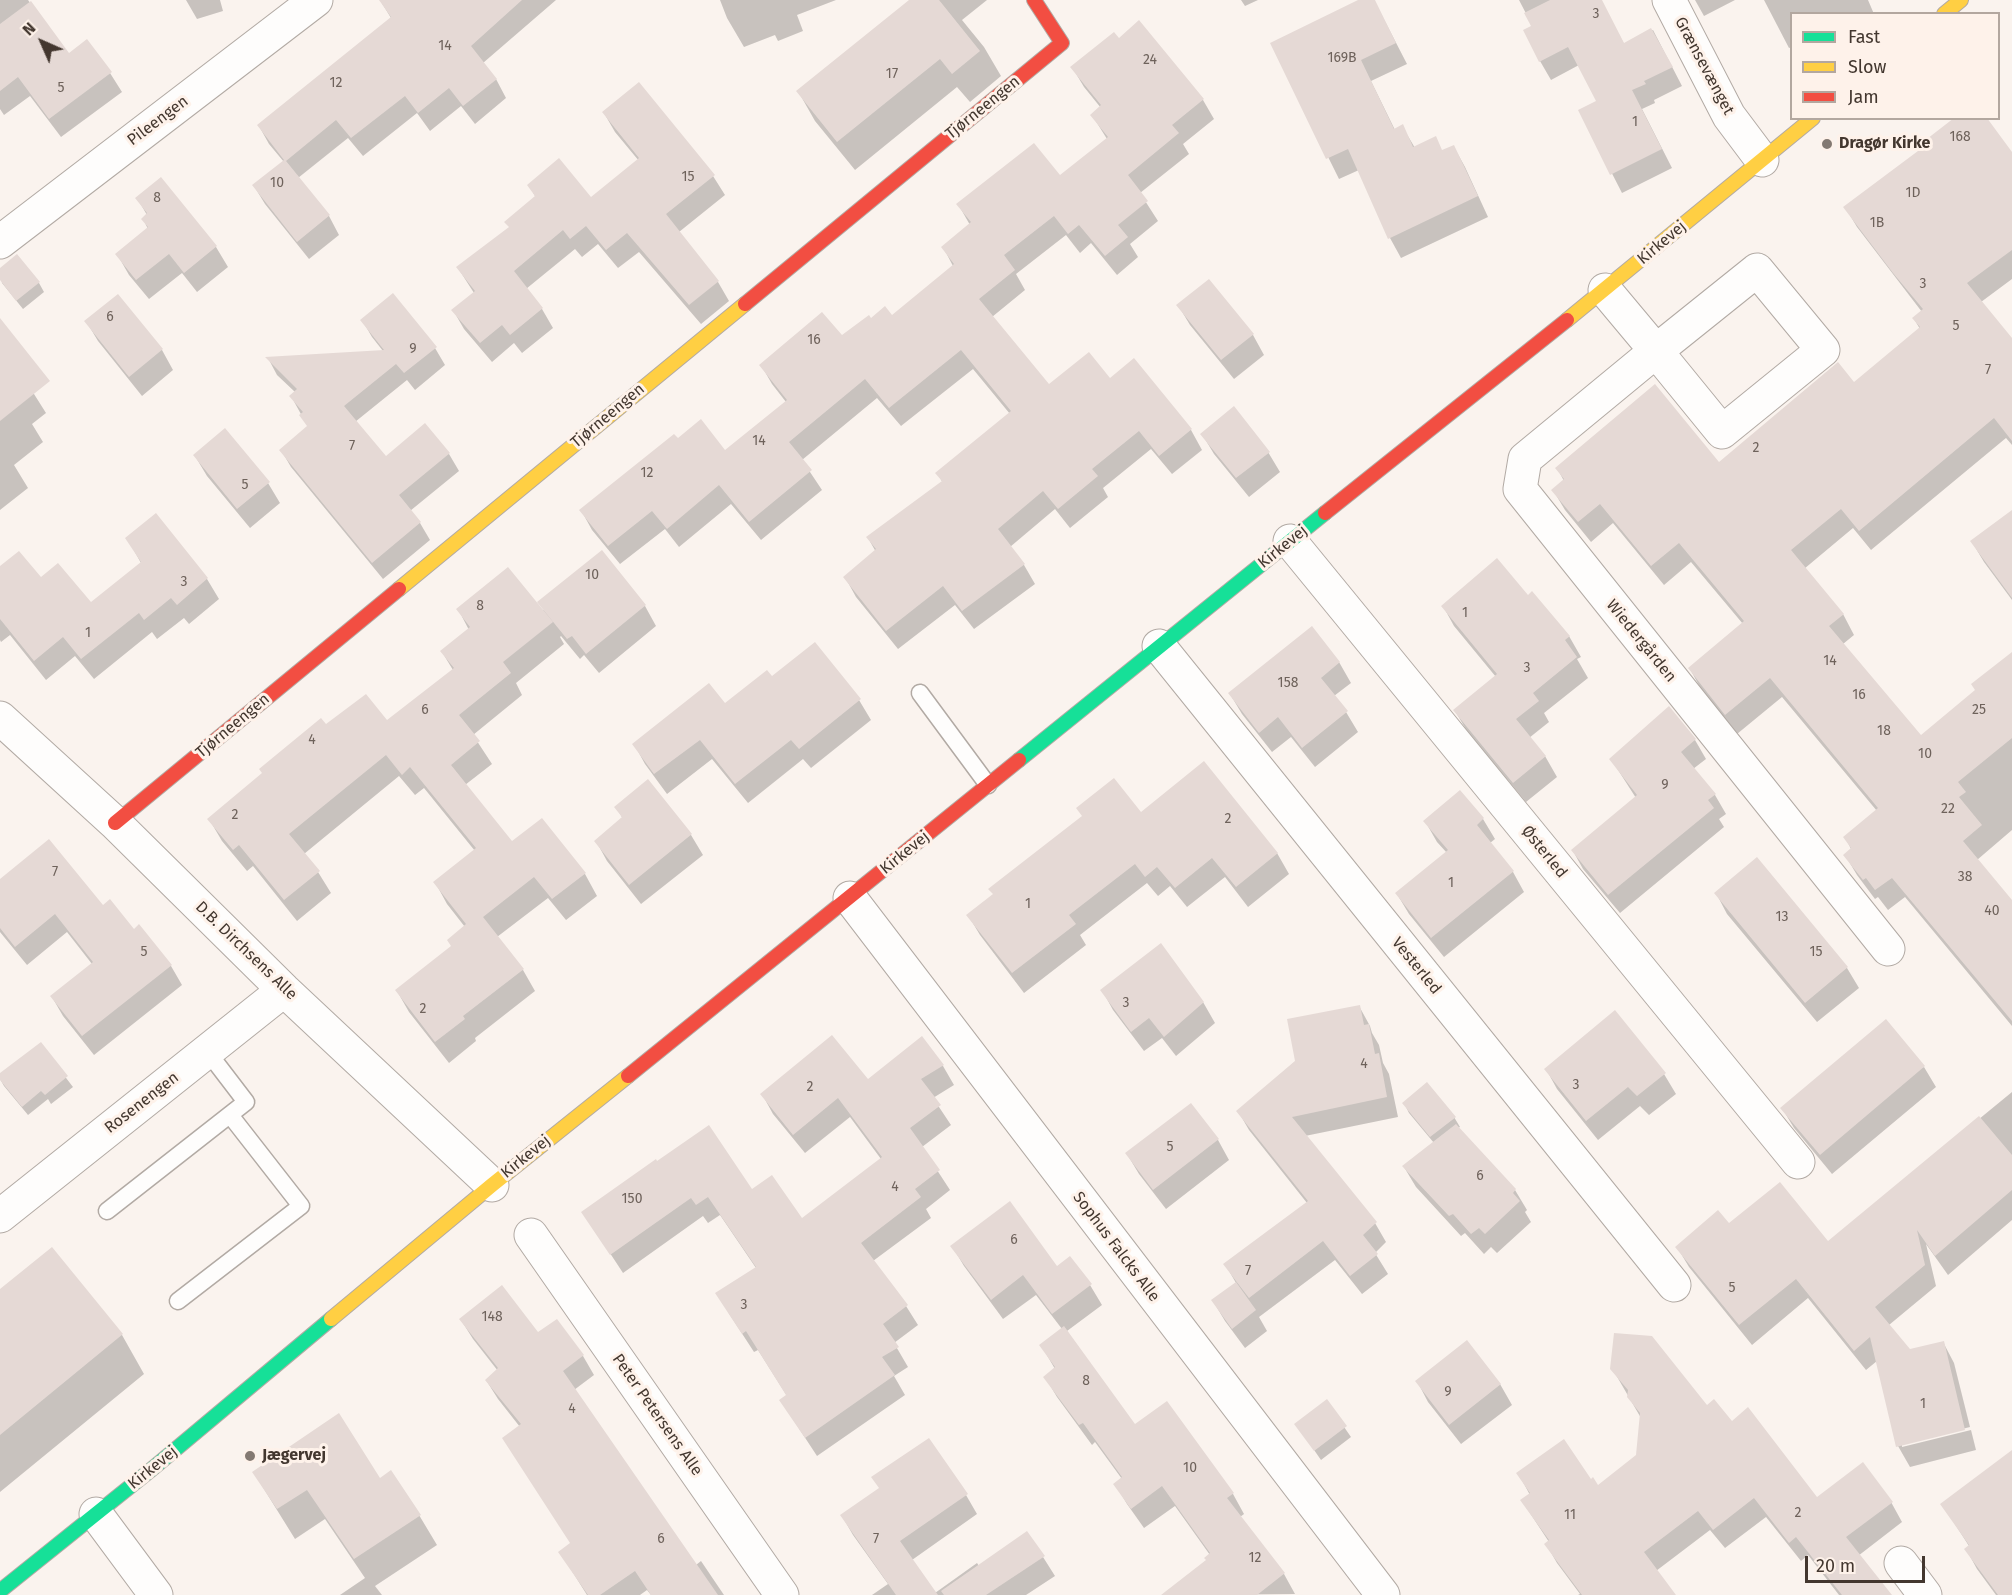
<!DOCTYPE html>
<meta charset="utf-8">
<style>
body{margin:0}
#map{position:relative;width:2012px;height:1595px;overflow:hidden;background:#faf3ee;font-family:"Fira Sans",sans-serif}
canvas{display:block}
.legend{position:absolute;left:1790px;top:12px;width:210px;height:108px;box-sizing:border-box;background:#fef2ea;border:2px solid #b3a79f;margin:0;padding:8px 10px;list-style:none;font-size:18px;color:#43372f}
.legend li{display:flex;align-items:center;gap:12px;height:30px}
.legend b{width:30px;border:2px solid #b3a79f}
.north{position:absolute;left:12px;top:12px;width:60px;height:60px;-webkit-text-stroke:4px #fef2ea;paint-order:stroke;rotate:315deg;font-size:16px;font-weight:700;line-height:24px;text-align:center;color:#43372f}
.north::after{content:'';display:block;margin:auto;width:21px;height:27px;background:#43372f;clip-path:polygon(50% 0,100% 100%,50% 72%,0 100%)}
.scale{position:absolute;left:1805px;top:1556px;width:120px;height:27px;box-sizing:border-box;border:3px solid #43372f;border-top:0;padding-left:8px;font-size:18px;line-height:21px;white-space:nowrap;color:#43372f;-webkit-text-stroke:4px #fef2ea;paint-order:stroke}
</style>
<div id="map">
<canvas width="2012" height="1595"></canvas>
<ul class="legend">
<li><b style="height:8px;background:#16e098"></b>Fast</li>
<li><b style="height:8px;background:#ffcf43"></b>Slow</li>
<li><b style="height:8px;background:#f24e42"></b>Jam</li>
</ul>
<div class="north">N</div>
<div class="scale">20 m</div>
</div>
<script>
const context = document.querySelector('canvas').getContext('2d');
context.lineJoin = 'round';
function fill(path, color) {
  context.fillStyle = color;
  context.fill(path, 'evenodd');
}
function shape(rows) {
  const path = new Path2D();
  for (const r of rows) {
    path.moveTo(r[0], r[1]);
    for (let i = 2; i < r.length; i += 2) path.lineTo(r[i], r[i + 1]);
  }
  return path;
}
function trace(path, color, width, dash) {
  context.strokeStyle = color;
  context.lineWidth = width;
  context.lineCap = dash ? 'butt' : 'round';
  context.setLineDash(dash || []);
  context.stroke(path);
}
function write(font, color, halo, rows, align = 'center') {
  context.font = font + ' "Fira Sans",sans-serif';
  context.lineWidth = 6;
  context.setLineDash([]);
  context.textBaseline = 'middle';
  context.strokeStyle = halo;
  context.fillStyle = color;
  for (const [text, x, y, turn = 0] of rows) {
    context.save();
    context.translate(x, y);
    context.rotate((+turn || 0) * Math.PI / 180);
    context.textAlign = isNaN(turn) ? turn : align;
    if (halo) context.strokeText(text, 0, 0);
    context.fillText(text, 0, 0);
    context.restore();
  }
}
fill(shape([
 [0,0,28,0,69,55,110,73,122,92,61,137,30,96,4,115,0,109],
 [186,0,220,0,223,11,197,19],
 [380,0,556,0,483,63,496,79,506,98,475,124,461,106,430,131,417,113,363,156,348,138,298,178,329,216,339,235,309,259,265,204,254,186,284,162,269,144,259,126,391,18],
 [720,0,836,0,797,15,803,31,778,41,775,35,744,47,727,18],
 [911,0,987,0,962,20,984,47,1001,76,970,102,957,87,855,170,815,121,798,91],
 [1241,0,1258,0,1245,6],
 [1362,0,1374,0,1407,64,1371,81,1395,130,1402,126,1415,148,1443,152,1454,147,1465,167,1488,217,1401,258,1390,238,1359,170,1339,179,1272,44],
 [1519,0,1601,0,1624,44,1653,30,1682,86,1654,100,1655,103,1642,109,1672,168,1622,193,1580,111,1598,101,1579,65,1551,80,1540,61,1533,27],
 [1695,0,1735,0,1704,16],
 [1764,0,1868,0,1874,14,1792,14,1792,47,1789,48],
 [1139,22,1203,100,1214,119,1183,144,1189,154,1140,193,1158,221,1130,244,1138,257,1117,275,1091,243,1080,253,1066,235,1016,274,1025,290,992,317,1049,386,1110,380,1134,360,1191,430,1202,450,1172,474,1151,449,1103,488,1108,497,1070,528,1055,509,1010,547,1024,565,1035,584,974,629,955,605,898,649,856,597,845,577,876,552,868,538,943,483,937,473,1010,414,973,369,901,426,877,398,802,460,822,490,761,540,731,504,679,547,665,529,620,564,592,530,581,510,677,440,725,452,786,402,772,384,761,365,842,337,871,320,892,317,953,266,943,247,970,225,958,204,1060,177,1107,139,1092,115,1101,108,1084,87,1072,67,1118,40],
 [604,113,713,176,725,195,679,232,718,282,729,301,701,324,639,252,618,268,598,244,582,257,575,249,526,289,542,309,553,328,522,353,514,343,492,362,464,329,453,310,474,293,458,268,510,228,536,198,529,185,591,199,639,161,615,132],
 [2012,155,2012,279,1981,302,2012,340,2012,445,2006,438,1871,550,1853,528,1804,569,1843,614,1854,635,1843,644,1921,737,1977,691,2012,653,2012,830,1977,860,2012,902,2012,1026,1905,897,1888,910,1878,897,1875,899,1857,875,1845,855,1851,849,1845,837,1877,811,1782,697,1737,734,1701,689,1690,669,1743,624,1691,562,1664,585,1613,523,1591,542,1565,510,1553,490,1564,481,1557,468,1719,464,1854,384,1920,329,1914,319,1922,312,1857,227,1845,207],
 [161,179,216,247,228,267,197,292,182,273,149,299,129,275,117,254,148,229,143,219,147,215,137,198],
 [0,270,39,283,44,292,23,309,2,283],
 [118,296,162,350,173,370,142,396,98,341,86,321],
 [1178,305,1253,335,1264,355,1234,379,1190,325],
 [362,320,435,348,445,365,415,390,407,380,355,422,385,458,449,454,459,471,410,511,420,523,430,540,383,579,291,467,281,450,308,427,291,396,295,392,277,375,268,358,383,351,372,337],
 [0,361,34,394,46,413,32,424,43,442,14,465,28,488,0,510],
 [1202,434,1268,452,1280,472,1249,497,1214,454],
 [195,456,268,483,280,503,250,528,207,476],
 [2012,512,2012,600,1984,562,1972,542],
 [156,515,207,579,219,599,189,624,184,618,157,639,152,632,94,679,75,656,46,680,10,635,1,642,0,640,0,568,40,579,90,605,141,563,127,538],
 [1527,597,1569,636,1581,657,1577,659,1588,678,1544,713,1549,722,1529,738,1545,756,1557,777,1526,802,1467,731,1455,711,1496,677,1454,626,1443,606],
 [645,606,656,626,599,673,584,655,580,659,561,636,560,637,564,644,516,683,522,695,473,735,492,764,465,785,512,844,542,820,585,874,597,896,566,920,548,898,497,937,523,970,535,991,475,1038,476,1041,449,1063,409,1012,397,991,453,947,465,927,447,904,435,882,475,851,424,788,415,795,399,776,304,854,318,872,331,893,297,921,253,866,247,871,222,841,209,819,326,727,386,723,453,670,442,652,469,630,458,609,542,610],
 [1339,662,1351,683,1334,696,1346,712,1358,732,1315,767,1291,737,1272,752,1242,714,1230,694],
 [772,678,859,700,871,720,811,768,803,759,748,803,712,759,667,794,645,764,634,744,725,706],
 [1695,740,1706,759,1693,769,1715,795,1726,814,1719,819,1724,827,1620,913,1583,869,1573,851,1636,798,1611,759],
 [647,781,691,835,703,855,641,904,607,861,596,841,623,819,616,807],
 [1460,792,1483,819,1495,839,1490,843,1513,872,1524,892,1444,957,1409,914,1397,894,1447,853,1437,842,1425,821],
 [1140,814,1277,853,1289,874,1248,907,1225,877,1187,907,1170,886,1158,896,1147,883,1080,935,1086,945,1024,993,980,935,968,915],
 [1756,859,1847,968,1859,988,1817,1022,1727,914,1716,893],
 [0,881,102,907,134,931,171,966,182,985,94,1055,63,1016,52,997,92,964,67,932,27,965,0,932],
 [1102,990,1203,1002,1215,1023,1176,1056,1162,1038,1144,1051,1113,1010],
 [1359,1006,1370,1026,1372,1033,1379,1045,1383,1063,1389,1074,1398,1117,1305,1136,1375,1223,1386,1242,1375,1253,1388,1274,1362,1294,1335,1260,1259,1317,1267,1331,1245,1348,1225,1321,1213,1301,1236,1283,1225,1264,1307,1203,1249,1130,1238,1111],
 [922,1038,943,1066,954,1085,933,1098,951,1125,922,1147,950,1190,926,1209,931,1218,873,1261,906,1306,918,1325,894,1343,908,1367,894,1376,905,1395,817,1456,781,1401,787,1396,758,1350,754,1352,728,1312,756,1268,720,1215,708,1223,703,1216,623,1273,583,1212,655,1161,752,1191,802,1220,881,1159,850,1117,805,1153,773,1114,762,1094,868,1081],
 [40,1044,73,1087,51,1104,48,1099,28,1115,4,1086,0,1079,0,1075],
 [1924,1067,1936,1087,1832,1174,1794,1128,1782,1108],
 [1546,1069,1664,1074,1676,1094,1649,1115,1640,1106,1598,1140,1557,1089],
 [2012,1092,2012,1220,1948,1275,1926,1244,1936,1286,1889,1325,1909,1350,1943,1342,1954,1363,1970,1427,1902,1444,1902,1447,1971,1430,1976,1450,1910,1467,1898,1446,1877,1361,1866,1370,1808,1298,1752,1345,1689,1267,1677,1247,1729,1225,1828,1243],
 [1404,1103,1454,1117,1460,1127,1458,1128,1515,1190,1527,1210,1525,1212,1531,1222,1497,1253,1491,1247,1484,1254,1465,1233,1461,1236,1416,1187,1404,1167,1434,1143,1409,1113],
 [1190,1105,1218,1140,1229,1160,1166,1209,1139,1174,1127,1154],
 [952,1246,1057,1268,1090,1285,1102,1305,1067,1331,1135,1426,1167,1403,1233,1494,1244,1514,1240,1517,1284,1574,1295,1594,1184,1595,1210,1555,1175,1506,1144,1528,1127,1504,1115,1484,1122,1479,1095,1442,1092,1445,1057,1397,1045,1377,1055,1369,1041,1345,1062,1329,1036,1295,1003,1319,964,1266],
 [52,1249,122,1335,144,1374,0,1492,0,1291],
 [461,1320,538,1334,583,1356,594,1375,574,1390,696,1565,701,1561,724,1595,651,1595,647,1590,640,1595,587,1595,560,1552,571,1544,520,1427,498,1399,486,1380,498,1371,473,1339],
 [1612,1368,1707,1407,1731,1423,1817,1499,1891,1502,1902,1522,1858,1556,1888,1595,1839,1595,1808,1555,1801,1561,1766,1517,1725,1548,1710,1530,1656,1571,1674,1595,1578,1595,1580,1594,1557,1563,1546,1544,1549,1542,1522,1501,1530,1495,1518,1473,1590,1481,1598,1487,1637,1455,1641,1418],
 [1417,1381,1500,1384,1512,1405,1461,1444,1428,1402],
 [1326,1401,1351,1437,1321,1460,1296,1424],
 [2012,1452,2012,1595,1996,1595,1977,1569,1966,1549,1969,1546,1942,1504],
 [254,1473,380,1480,419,1515,437,1545,375,1586,382,1595,340,1595,365,1578,325,1519,295,1539],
 [966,1495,977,1514,912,1560,935,1593,977,1563,979,1566,1043,1557,1055,1576,1026,1595,872,1595,888,1584,853,1535,842,1516]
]), '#0003');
fill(shape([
 [379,0,522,0,471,46,497,79,463,106,449,88,418,113,405,96,351,138,336,120,286,161,330,215,297,242,252,185,284,160,257,125,391,17],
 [909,0,939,0,980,51,952,74,940,59,837,142,796,91],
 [1358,0,1375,0,1396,43,1361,60,1394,129,1403,124,1413,147,1436,136,1442,150,1454,145,1478,196,1388,239,1348,149,1326,159,1270,43],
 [1550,0,1602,0,1624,43,1651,28,1673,67,1644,81,1646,84,1632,90,1662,149,1610,175,1578,110,1596,101,1568,47,1539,62,1523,30,1531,26,1524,13],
 [31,1,69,53,87,39,112,72,49,119,18,77,0,91,0,24],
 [1139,20,1204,99,1172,125,1179,133,1128,175,1148,201,1118,225,1128,237,1105,256,1079,225,1068,234,1054,216,1004,255,1015,270,979,299,1049,384,1089,352,1110,378,1134,358,1192,429,1159,456,1139,431,1092,469,1098,476,1058,509,1043,491,998,529,1025,564,962,611,943,586,886,631,843,577,876,549,866,537,942,481,935,473,1011,411,961,350,889,408,865,379,789,442,812,470,749,522,719,485,667,529,652,511,608,546,579,510,674,434,678,438,701,419,725,450,787,400,759,365,822,312,842,335,869,315,871,318,885,306,892,315,954,264,941,247,971,222,956,204,1034,143,1060,175,1108,137,1090,115,1101,105,1070,67,1114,32,1119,38],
 [639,82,715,175,666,214,719,281,689,305,627,233,606,250,586,226,570,239,563,230,514,271,543,308,510,335,502,325,480,343,451,310,475,291,456,267,509,227,504,222,535,196,527,185,559,158,591,197,639,158,602,112],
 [1954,118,1987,118,2012,152,2012,250,1967,283,2012,338,2012,441,1994,418,1859,531,1841,509,1791,550,1844,614,1829,626,1921,735,1975,690,1971,684,2012,652,2012,738,1958,782,1966,792,1959,797,1982,825,1963,841,2012,900,2012,1021,1892,878,1875,890,1866,878,1863,880,1843,855,1851,848,1843,837,1878,808,1770,678,1725,715,1688,668,1744,621,1679,543,1651,566,1600,504,1578,522,1551,490,1564,479,1555,468,1655,384,1719,462,1838,362,1854,382,1920,327,1912,318,1923,309,1893,273,1843,207,1926,145,1923,142],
 [161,177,217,246,184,273,169,254,136,280,115,254,148,227,141,219,147,213,135,198],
 [17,254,40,282,16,301,0,280,0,268],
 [1209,279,1254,334,1221,360,1176,305],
 [393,293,437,347,404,373,396,364,344,406,386,456,425,423,450,453,399,495,421,522,372,563,279,450,307,426,299,415,303,412,289,396,297,389,265,357,384,350,360,320],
 [118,294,163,349,129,377,84,321],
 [0,318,50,381,0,421],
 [1234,406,1270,452,1236,478,1200,434],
 [225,428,270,482,237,509,193,455],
 [2012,510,2012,598,1970,541],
 [156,513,208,578,177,605,171,598,144,620,139,613,81,659,63,637,34,661,0,619,0,566,19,551,41,577,58,563,91,602,141,562,125,538],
 [602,550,646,605,586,654,572,636,567,639,537,602],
 [1497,558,1528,595,1532,591,1570,636,1565,640,1577,657,1533,693,1539,701,1516,719,1546,756,1513,783,1453,710,1497,674,1441,606],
 [508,567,553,622,503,662,511,673,459,715,480,741,451,765,512,841,542,818,586,873,552,899,534,877,483,917,524,969,463,1016,465,1019,435,1042,395,990,451,946,447,940,466,924,433,882,476,848,410,767,402,775,386,755,289,834,320,871,284,900,239,845,233,850,207,819,262,773,259,769,321,718,326,724,366,694,387,720,454,668,440,651,470,627,456,609],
 [1312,626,1340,662,1321,678,1348,711,1302,748,1278,717,1259,733,1228,693],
 [815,642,861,699,799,749,791,740,735,784,700,740,654,774,632,744,709,683,725,703,767,670,772,676],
 [1669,706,1696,739,1681,752,1716,794,1708,800,1714,808,1608,895,1571,850,1637,795,1609,759],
 [1204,761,1278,853,1236,887,1212,858,1175,888,1157,867,1145,877,1135,864,1069,915,1076,924,1012,973,966,915,993,894,988,889,1082,816,1076,808,1114,778,1141,812],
 [648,779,692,834,629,885,594,841,622,817,614,807],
 [1460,790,1484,818,1477,825,1514,871,1431,938,1395,893,1448,850,1423,821],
 [49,839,103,905,110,899,134,929,139,924,172,965,82,1036,50,996,93,962,55,914,15,947,0,928,0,879],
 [1757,857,1848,967,1805,1003,1714,893],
 [1161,943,1204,1002,1164,1037,1149,1018,1131,1032,1100,990],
 [1360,1005,1364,1025,1369,1024,1375,1054,1379,1053,1387,1097,1292,1117,1377,1222,1363,1235,1378,1254,1350,1276,1323,1241,1249,1298,1223,1264,1308,1201,1236,1111,1295,1061,1287,1019],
 [1615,1010,1666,1073,1637,1096,1628,1087,1586,1121,1544,1069],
 [1886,1019,1925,1066,1820,1155,1780,1108],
 [832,1035,868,1079,922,1036,944,1065,921,1079,941,1105,910,1128,940,1170,915,1189,921,1197,861,1243,908,1305,883,1324,899,1347,882,1357,895,1375,805,1438,779,1400,786,1395,746,1331,742,1334,715,1293,756,1267,708,1197,696,1205,691,1198,610,1255,581,1212,656,1159,657,1161,709,1125,752,1189,772,1175,802,1218,882,1157,838,1098,793,1135,760,1094],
 [41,1042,68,1076,45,1095,41,1091,22,1107,0,1080,0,1073],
 [1427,1082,1456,1117,1430,1137,1402,1103],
 [1191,1103,1219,1139,1153,1190,1125,1153],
 [1979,1116,2012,1155,2012,1190,1935,1256,1917,1230,1925,1265,1875,1307,1910,1349,1944,1341,1965,1430,1896,1447,1870,1337,1854,1351,1796,1279,1739,1325,1675,1247,1718,1210,1729,1223,1780,1182,1828,1241],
 [1456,1124,1516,1189,1513,1193,1520,1201,1485,1234,1479,1228,1471,1234,1453,1214,1449,1216,1402,1166],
 [1010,1201,1057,1266,1070,1256,1092,1284,1052,1314,1023,1275,991,1300,950,1246],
 [52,1247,123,1334,0,1435,0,1289],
 [1236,1282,1256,1310,1232,1329,1211,1300],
 [502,1285,538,1332,557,1319,584,1355,563,1371,718,1595,651,1595,635,1571,600,1595,588,1595,558,1552,570,1543,502,1438,521,1424,485,1380,498,1368,459,1319],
 [1064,1326,1135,1424,1167,1401,1234,1493,1227,1498,1285,1573,1257,1595,1161,1595,1206,1560,1204,1558,1210,1553,1162,1486,1131,1509,1113,1484,1122,1477,1083,1423,1079,1425,1043,1377,1055,1367,1039,1345],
 [1614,1333,1652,1336,1707,1405,1714,1399,1732,1421,1748,1407,1817,1497,1863,1462,1893,1502,1846,1537,1892,1595,1842,1595,1796,1537,1789,1543,1754,1498,1713,1530,1698,1511,1644,1552,1676,1595,1582,1595,1544,1544,1549,1540,1520,1500,1530,1493,1516,1473,1564,1439,1591,1479,1593,1477,1598,1485,1636,1455,1640,1413,1627,1397,1628,1390,1610,1369],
 [1467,1340,1501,1384,1449,1425,1415,1381],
 [1327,1399,1347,1426,1314,1451,1294,1424],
 [339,1413,380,1478,391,1470,421,1515,354,1559,307,1490,277,1509,252,1472],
 [929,1438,968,1494,900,1541,938,1595,896,1595,840,1515,879,1488,871,1477],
 [2012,1450,2012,1595,1998,1595,1964,1549,1969,1545,1940,1504],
 [1027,1531,1045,1556,986,1595,944,1595,941,1591]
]), '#e5d9d5');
const lane = shape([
 [920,693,988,785],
 [107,1211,246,1102,207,1051],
 [178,1301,301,1206,230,1115]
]);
const street = shape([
 [1669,0,1729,116,1762,160],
 [0,242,316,0],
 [1757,270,1823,350,1722,432,1656,351,1757,270],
 [1605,290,1656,351,1525,459,1520,489,1888,949],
 [1290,541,1798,1162],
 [1159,646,1674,1285],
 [0,718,115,823,284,990,492,1185],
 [850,898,1383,1595],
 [0,1216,284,990],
 [531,1235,782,1595],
 [96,1514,156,1595],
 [1901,1563,1925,1595]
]);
const fast = shape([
 [1019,760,1325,513],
 [0,1591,152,1469,331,1319]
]);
const slow = shape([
 [1944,14,1961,0],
 [1567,320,1813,118],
 [399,589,745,304],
 [331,1319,492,1185,628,1076]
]);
const jam = shape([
 [745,304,1062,43,1034,0],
 [1325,513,1567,320],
 [115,823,399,589],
 [628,1076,1019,760]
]);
trace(lane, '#b2aaa4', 19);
trace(street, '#b2aaa4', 35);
trace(fast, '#b2aaa4', 16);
trace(slow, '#b2aaa4', 16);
trace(jam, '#b2aaa4', 16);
trace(lane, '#fefdfc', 16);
trace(street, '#fefdfc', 33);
trace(fast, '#16e098', 14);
trace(slow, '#ffcf43', 14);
trace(jam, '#f24e42', 14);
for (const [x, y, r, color] of [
 [1827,144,6,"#837972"],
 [250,1456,6,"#837972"]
]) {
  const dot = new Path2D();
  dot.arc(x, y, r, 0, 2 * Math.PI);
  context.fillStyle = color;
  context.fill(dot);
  trace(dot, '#fef2ea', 2);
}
write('14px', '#6e625b', null, [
 ["3",1596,14],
 ["14",445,46],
 ["169B",1342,58],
 ["24",1150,60],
 ["17",892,74],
 ["12",336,83],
 ["5",61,88],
 ["1",1635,122],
 ["168",1960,137],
 ["15",688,177],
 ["10",277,183],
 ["1D",1913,193],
 ["8",157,198],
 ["1B",1877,223],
 ["3",1923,284],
 ["6",110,317],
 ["5",1956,326],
 ["16",814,340],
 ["9",413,349],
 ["7",1988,370],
 ["14",759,441],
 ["7",352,446],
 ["2",1756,448],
 ["12",647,473],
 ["5",245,485],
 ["10",592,575],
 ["3",184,582],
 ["8",480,606],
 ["1",1465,613],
 ["1",88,633],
 ["14",1830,661],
 ["3",1527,668],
 ["158",1288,683],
 ["16",1859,695],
 ["6",425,710],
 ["25",1979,710],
 ["18",1884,731],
 ["4",312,740],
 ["10",1925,754],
 ["9",1665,785],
 ["22",1948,809],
 ["2",235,815],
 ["2",1228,819],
 ["7",55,872],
 ["38",1965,877],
 ["1",1451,883],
 ["1",1028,904],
 ["40",1992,911],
 ["13",1782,917],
 ["5",144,952],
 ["15",1816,952],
 ["3",1126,1003],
 ["2",423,1009],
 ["4",1364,1064],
 ["3",1576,1085],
 ["2",810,1087],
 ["5",1170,1147],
 ["6",1480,1176],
 ["4",895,1187],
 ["150",632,1199],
 ["6",1014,1240],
 ["7",1248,1271],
 ["5",1732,1288],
 ["3",744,1305],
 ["148",492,1317],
 ["8",1086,1381],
 ["9",1448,1392],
 ["1",1923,1404],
 ["4",572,1409],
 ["10",1190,1468],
 ["2",1798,1513],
 ["11",1570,1515],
 ["6",661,1539],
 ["7",876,1539],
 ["12",1255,1558]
]);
write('16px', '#43372f', '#fef2ea', [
 ["Grænsevænget",1704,66,62],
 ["Tjørneengen",983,108,-39],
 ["Pileengen",158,121,-37],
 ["Kirkevej",1662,243,-40],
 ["Tjørneengen",608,416,-40],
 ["Kirkevej",1283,547,-39],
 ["Wiedergården",1641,641,51],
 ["Tjørneengen",233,726,-40],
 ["Østerled",1544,852,51],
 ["Kirkevej",905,853,-39],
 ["D.B. Dirchsens Alle",246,951,44],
 ["Vesterled",1416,966,51],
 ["Rosenengen",142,1103,-38],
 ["Kirkevej",526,1157,-39],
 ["Sophus Falcks Alle",1116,1247,53],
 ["Peter Petersens Alle",657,1415,55],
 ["Kirkevej",153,1468,-39]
]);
write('bold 16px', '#43372f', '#fef2ea', [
 ["Dragør Kirke",1839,144],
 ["Jægervej",262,1456]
], 'left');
</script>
